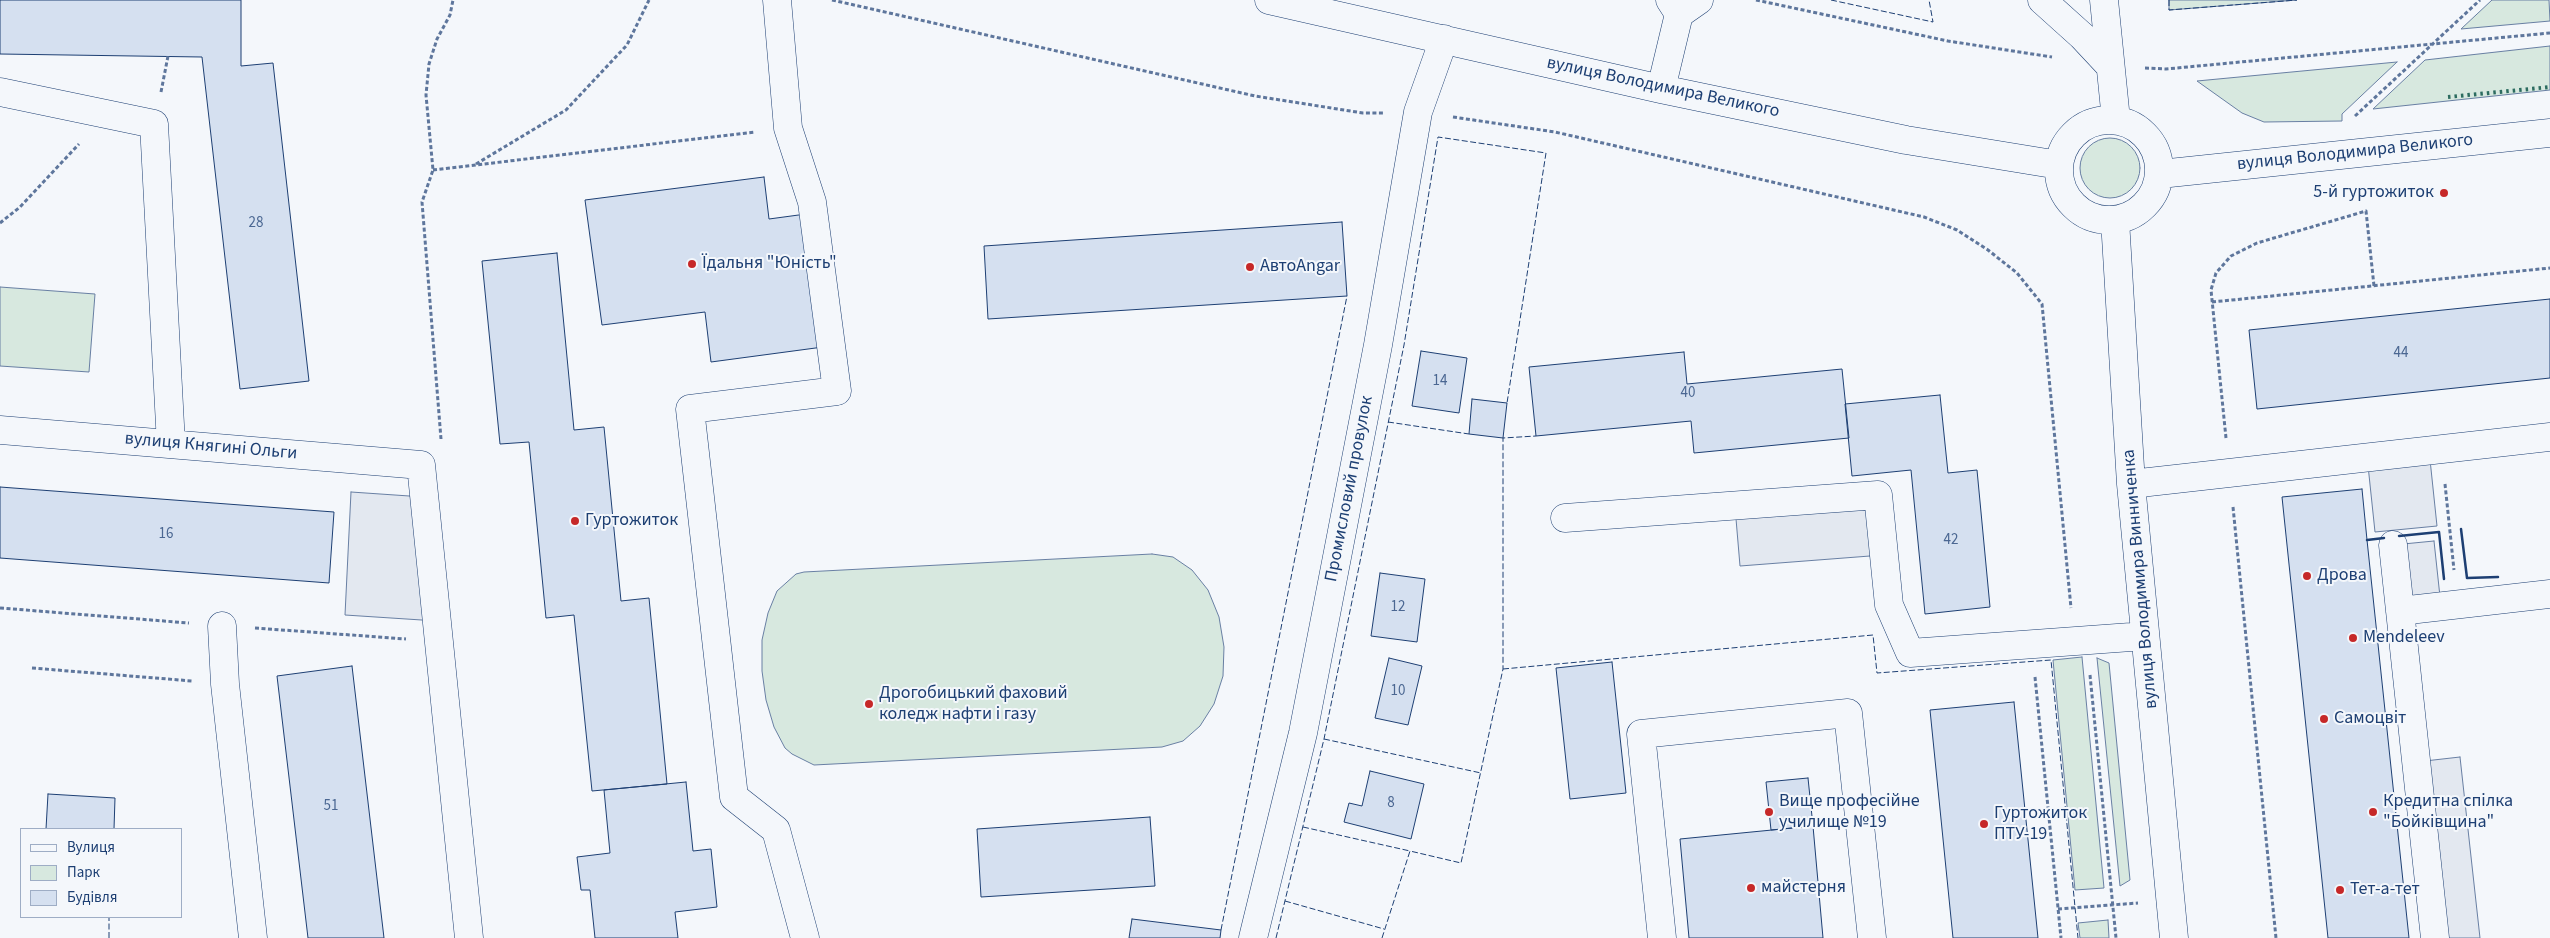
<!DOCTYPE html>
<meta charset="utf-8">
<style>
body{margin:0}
#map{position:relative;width:2550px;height:938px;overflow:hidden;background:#f4f7fb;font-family:"Source Sans 3",sans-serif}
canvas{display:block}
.legend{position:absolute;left:20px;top:828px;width:162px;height:90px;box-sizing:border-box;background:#f4f7fb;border:1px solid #9eadc5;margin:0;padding:6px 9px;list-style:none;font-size:15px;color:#1d3f73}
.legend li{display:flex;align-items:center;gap:10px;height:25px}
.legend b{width:25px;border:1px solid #9eadc5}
</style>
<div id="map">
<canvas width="2550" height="938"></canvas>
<ul class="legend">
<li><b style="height:6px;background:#f4f7fb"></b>Вулиця</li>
<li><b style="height:14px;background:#d7e8df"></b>Парк</li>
<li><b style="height:14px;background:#d5e0f0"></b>Будівля</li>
</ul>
</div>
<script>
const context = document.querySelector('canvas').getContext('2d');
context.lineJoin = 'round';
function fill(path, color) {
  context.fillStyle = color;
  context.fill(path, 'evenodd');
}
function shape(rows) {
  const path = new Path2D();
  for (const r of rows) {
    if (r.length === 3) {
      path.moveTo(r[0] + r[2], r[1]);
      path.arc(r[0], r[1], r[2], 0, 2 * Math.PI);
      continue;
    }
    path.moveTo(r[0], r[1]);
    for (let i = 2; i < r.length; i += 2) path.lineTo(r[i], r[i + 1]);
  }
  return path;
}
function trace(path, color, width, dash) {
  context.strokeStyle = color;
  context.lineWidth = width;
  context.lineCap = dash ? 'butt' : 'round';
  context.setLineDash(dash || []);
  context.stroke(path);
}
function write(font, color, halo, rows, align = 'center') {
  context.font = font + ' "Source Sans 3",sans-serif';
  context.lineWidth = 4;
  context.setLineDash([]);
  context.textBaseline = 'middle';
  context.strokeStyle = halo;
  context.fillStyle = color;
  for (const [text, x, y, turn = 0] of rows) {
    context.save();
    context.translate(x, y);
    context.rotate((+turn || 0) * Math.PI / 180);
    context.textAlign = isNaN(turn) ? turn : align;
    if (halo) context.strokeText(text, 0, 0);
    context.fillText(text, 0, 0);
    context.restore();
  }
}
const green = shape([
 [2169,0,2297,0,2169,10,2169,0],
 [2492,0,2549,0,2550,21,2461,29,2492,0],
 [2550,46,2550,90,2373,109,2425,60,2550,46],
 [2397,62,2342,114,2342,121,2264,122,2242,113,2197,81,2397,62],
 [2110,168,30],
 [0,287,95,294,89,372,0,366,0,287],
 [1152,554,1173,557,1192,570,1208,590,1219,617,1224,647,1223,676,1214,704,1200,726,1183,741,1162,747,814,765,792,754,785,748,774,727,766,700,762,671,762,640,768,613,777,591,796,574,804,572,1152,554],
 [2082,657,2104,888,2075,890,2053,660,2082,657],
 [2097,658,2109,663,2130,880,2120,886,2097,658],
 [2108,920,2109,938,2080,938,2078,923,2108,920]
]);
fill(green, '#d7e8df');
trace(green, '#687fa3', 1);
const parking = shape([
 [2429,450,2437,526,2375,532,2367,456,2429,450],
 [351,492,424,497,437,621,345,615,351,492],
 [1878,495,1883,555,1740,566,1735,507,1878,495],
 [2434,541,2441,606,2400,611,2393,545,2434,541],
 [2460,757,2480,938,2435,938,2416,762,2460,757]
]);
fill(parking, '#e3e8f0');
trace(parking, '#687fa3', 1);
const building = shape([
 [0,0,241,0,241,66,273,63,309,381,240,389,202,57,0,54,0,0],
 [764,177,769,219,806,214,823,347,711,362,705,312,602,325,585,200,764,177],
 [1342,222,1347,296,988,319,984,246,1342,222],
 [557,253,574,430,604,427,621,601,649,598,667,784,592,791,574,615,546,618,529,442,500,444,482,261,557,253],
 [2550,299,2550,378,2257,409,2249,330,2550,299],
 [1421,351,1467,358,1459,413,1412,406,1421,351],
 [1684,352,1687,384,1842,369,1849,438,1694,453,1691,421,1536,436,1529,367,1684,352],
 [1940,395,1948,473,1977,470,1990,607,1925,614,1911,470,1852,476,1845,404,1940,395],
 [1472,399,1507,403,1503,438,1469,434,1472,399],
 [0,487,334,512,329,583,0,558,0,487],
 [2362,489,2367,540,2409,938,2328,938,2282,497,2362,489],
 [1380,573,1425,579,1417,642,1371,636,1380,573],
 [1389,658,1422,666,1408,725,1375,718,1389,658],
 [1612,662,1626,793,1570,799,1556,668,1612,662],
 [352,666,384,938,308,938,277,676,352,666],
 [2014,702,2038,938,1953,938,1930,710,2014,702],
 [1370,771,1424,784,1411,839,1344,822,1349,803,1362,806,1370,771],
 [1808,778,1813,826,1771,830,1766,782,1808,778],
 [686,782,693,851,711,849,717,907,675,912,678,938,595,938,590,890,581,890,577,857,610,853,604,790,686,782],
 [48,794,115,798,114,829,46,829,48,794],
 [1150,817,1155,886,981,897,977,829,1150,817],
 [1813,826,1823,938,1689,938,1680,839,1813,826],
 [1132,919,1221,930,1220,938,1129,938,1132,919]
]);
fill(building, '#d5e0f0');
trace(building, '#1d3f73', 1);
const minor = shape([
 [777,0,788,128,812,202,837,391,690,409,734,797,776,830,805,938],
 [1269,0,1661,89,1906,140,2059,165],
 [2042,0,2082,36,2110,66],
 [2104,0,2116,120],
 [1679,14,1699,0],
 [1661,89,1679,14,1670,0],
 [0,92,154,124,171,444],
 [2109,170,50],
 [2160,174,2550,133],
 [2115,220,2131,484,2174,938],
 [0,430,421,465,469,938],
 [2131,484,2550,437],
 [1565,518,1878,495,1889,605,1910,653,2145,636],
 [2393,545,2435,938],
 [2400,611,2550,594],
 [222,626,225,684,253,938],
 [1253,938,1303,733,1378,345,1418,112,1444,39],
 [1662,938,1641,734,1848,713,1872,938]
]);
trace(minor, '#1d3f73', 29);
trace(shape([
 [832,0,1255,96,1363,113,1384,113],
 [1756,0,1948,41,2052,57],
 [2145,68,2166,69,2550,33],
 [161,92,168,56],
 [2355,116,2480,0],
 [1453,117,1555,132,1924,217,1957,230,1988,250,2017,273,2042,304,2071,608],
 [476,164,566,110,627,45,649,0],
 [433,170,755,132],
 [0,223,20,207,79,144],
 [2212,302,2550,268],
 [2226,438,2211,290,2216,273,2231,256,2257,243,2366,211,2374,286],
 [441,439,422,202,433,170,426,95,429,64,437,39,450,15,453,0],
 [2445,484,2454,570],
 [2233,507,2276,938],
 [0,608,189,623],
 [255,628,406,639],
 [32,668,192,681],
 [2090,675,2116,938],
 [2035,677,2061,938],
 [2058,909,2138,903]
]), '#5e769c', 3, [4, 2.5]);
trace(minor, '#f4f7fb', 28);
trace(shape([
 [2448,97,2550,87]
]), '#2c6c60', 4, [2.5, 4]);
trace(shape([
 [1831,0,1933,22,1929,0],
 [2169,0,2169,10,2297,0],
 [1388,422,1469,434],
 [1503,669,1873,635,1877,673,2051,660,2078,938],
 [1324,739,1481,773],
 [1303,827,1410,851],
 [1285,901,1384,929],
 [1221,930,1347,296],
 [109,938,109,917],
 [1276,938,1324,739,1404,345,1438,137,1546,153,1507,403],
 [1382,938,1410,851,1461,863,1503,669,1503,438,1536,436]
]), '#1d3f73', 1, [6, 2.5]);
trace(shape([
 [2461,529,2467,578,2498,577],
 [2399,536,2439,532,2444,579],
 [2367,540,2384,538]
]), '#1d3f73', 2.5);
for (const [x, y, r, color] of [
 [2444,193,5,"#c62828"],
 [692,264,5,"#c62828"],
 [1250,267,5,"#c62828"],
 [575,521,5,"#c62828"],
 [2307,576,5,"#c62828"],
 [2353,638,5,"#c62828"],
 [869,704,5,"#c62828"],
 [2324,719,5,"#c62828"],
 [1769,812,5,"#c62828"],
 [2373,812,5,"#c62828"],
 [1984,824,5,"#c62828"],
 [1751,888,5,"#c62828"],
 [2340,890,5,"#c62828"]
]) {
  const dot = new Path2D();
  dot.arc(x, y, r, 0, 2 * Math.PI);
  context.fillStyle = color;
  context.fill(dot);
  trace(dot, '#f4f7fb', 2);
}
write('15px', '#4b6792', null, [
 ["28",256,224],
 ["44",2401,354],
 ["14",1440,382],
 ["40",1688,394],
 ["16",166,535],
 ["42",1951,541],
 ["12",1398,608],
 ["10",1398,692],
 ["8",1391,804],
 ["51",331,807]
]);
write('18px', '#1d3f73', '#f4f7fb', [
 ["вулиця Володимира Великого",1663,88,12],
 ["вулиця Володимира Великого",2355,153,-6],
 ["вулиця Княгині Ольги",211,447,5],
 ["Промисловий провулок",1350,489,-79],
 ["вулиця Володимира Винниченка",2141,579,-95]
]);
write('18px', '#1d3f73', '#f4f7fb', [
 ["5-й гуртожиток",2434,193,"right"],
 ["Їдальня \"Юність\"",702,264],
 ["АвтоAngar",1260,267],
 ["Гуртожиток",585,521],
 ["Дрова",2317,576],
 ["Mendeleev",2363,638],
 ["Дрогобицький фаховий",879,694],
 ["коледж нафти і газу",879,715],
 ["Самоцвіт",2334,719],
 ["Вище професійне",1779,802],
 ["училище №19",1779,823],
 ["Кредитна спілка",2383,802],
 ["\"Бойківщина\"",2383,823],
 ["Гуртожиток",1994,814],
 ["ПТУ-19",1994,835],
 ["майстерня",1761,888],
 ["Тет-а-тет",2350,890]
], 'left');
</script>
